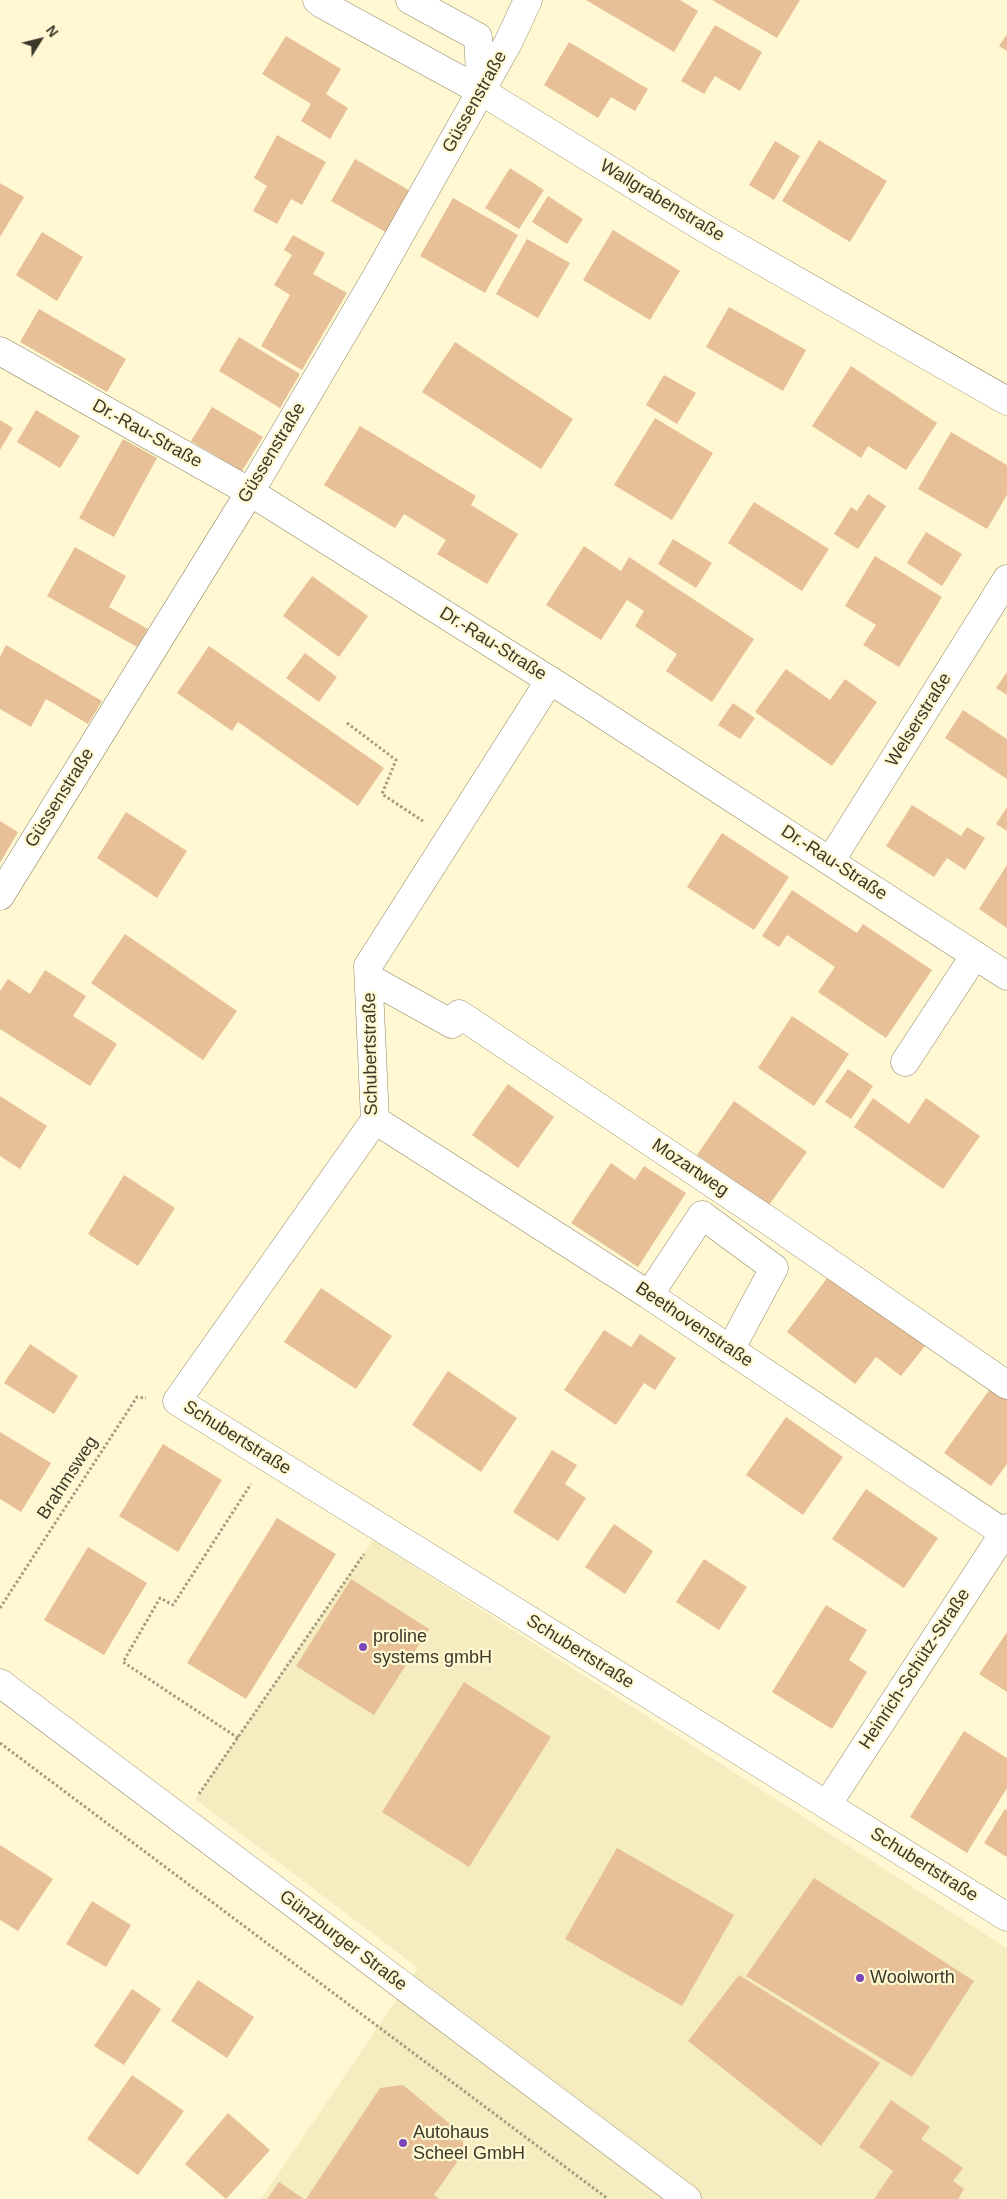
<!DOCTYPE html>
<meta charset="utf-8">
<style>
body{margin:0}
#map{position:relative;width:1007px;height:2199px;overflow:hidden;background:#fff8d2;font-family:Helvetica,sans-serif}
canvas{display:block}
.north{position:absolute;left:15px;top:15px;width:50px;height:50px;-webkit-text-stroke:4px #fff8d2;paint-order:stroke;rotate:54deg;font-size:14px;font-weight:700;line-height:20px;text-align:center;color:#3b382a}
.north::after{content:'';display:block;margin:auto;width:18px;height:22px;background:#3b382a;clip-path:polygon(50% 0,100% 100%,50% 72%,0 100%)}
</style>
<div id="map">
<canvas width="1007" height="2199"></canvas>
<div class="north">N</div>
</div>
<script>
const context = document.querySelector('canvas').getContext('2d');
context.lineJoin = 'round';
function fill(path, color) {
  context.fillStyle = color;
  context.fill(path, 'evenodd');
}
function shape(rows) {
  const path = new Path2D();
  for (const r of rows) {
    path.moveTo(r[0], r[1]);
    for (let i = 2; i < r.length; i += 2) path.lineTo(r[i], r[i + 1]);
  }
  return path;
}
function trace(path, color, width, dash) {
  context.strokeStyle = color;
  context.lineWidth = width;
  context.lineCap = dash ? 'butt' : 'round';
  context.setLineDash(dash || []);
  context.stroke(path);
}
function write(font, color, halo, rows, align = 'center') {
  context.font = font + ' Helvetica,sans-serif';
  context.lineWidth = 4.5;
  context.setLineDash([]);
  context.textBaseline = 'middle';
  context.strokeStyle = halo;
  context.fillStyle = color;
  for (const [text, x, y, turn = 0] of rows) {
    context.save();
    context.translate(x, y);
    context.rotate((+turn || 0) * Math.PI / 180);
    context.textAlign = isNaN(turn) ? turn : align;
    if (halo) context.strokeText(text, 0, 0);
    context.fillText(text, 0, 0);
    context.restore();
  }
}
fill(shape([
 [373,1540,1007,1948,1007,2199,261,2199,418,1968,195,1799]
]), '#f5edbf');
fill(shape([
 [586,0,680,0,698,11,674,52],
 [712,0,800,0,777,38],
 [715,25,762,52,740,91,715,76,704,94,681,81],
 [1007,34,1007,51,999,46],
 [286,36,341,69,326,94,348,108,330,139,301,121,311,104,262,74],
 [569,42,648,89,635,111,611,97,598,118,544,85],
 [277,135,326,162,302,205,291,199,277,224,253,211,267,186,254,178],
 [819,140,887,181,850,242,782,201],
 [775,141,800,156,774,200,749,185],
 [355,159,412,192,389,234,331,201],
 [510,168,544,190,519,229,485,208],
 [0,183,24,197,0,237],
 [548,196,583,219,567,244,532,222],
 [453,198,518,235,485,293,420,256],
 [613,230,680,271,650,320,583,280],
 [42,232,83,257,57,301,16,275],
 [293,235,325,253,313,274,347,293,302,370,261,346,290,295,274,285,292,255,284,250],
 [527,239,570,263,538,318,496,294],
 [729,307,806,350,783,391,706,347],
 [39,309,126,359,107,392,20,342],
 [239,337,300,374,280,408,219,371],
 [455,342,573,419,541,469,422,392],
 [851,366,937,423,906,470,868,446,861,458,812,426],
 [664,375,696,393,677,424,646,405],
 [212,407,263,437,242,471,191,441],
 [36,410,80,436,60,468,17,442],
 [655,418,713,453,672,520,614,485],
 [0,420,13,428,0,450],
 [360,426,476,496,471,505,518,534,487,584,437,554,446,540,404,514,395,528,324,485],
 [951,432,1007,465,1007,495,987,529,918,489],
 [123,439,157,458,114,537,79,518],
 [868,494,886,506,858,549,834,534,851,507,857,511],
 [754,502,829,549,802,591,728,543],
 [926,532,962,554,942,586,907,563],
 [673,539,712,563,696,588,658,564],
 [584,546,621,571,629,557,754,639,712,702,666,671,677,654,635,626,644,611,627,600,601,640,546,605],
 [75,547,126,576,109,607,148,629,137,647,47,596],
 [875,556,942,597,899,667,863,645,876,625,845,606],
 [312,576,368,616,339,657,283,616],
 [6,645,102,701,88,724,46,699,31,727,0,709,0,657],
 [209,646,384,768,358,806,238,722,232,731,177,693],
 [305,653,337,677,319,702,286,678],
 [786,669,830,700,845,679,877,702,832,766,755,712],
 [1007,672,1007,695,996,688],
 [733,703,755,718,740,739,718,725],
 [963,710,1007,739,1007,779,945,738],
 [912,805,961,836,967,827,985,838,965,870,947,858,934,877,886,846],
 [1007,807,1007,831,996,824],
 [126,812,187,851,157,898,97,858],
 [0,821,18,832,0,863],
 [722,833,789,877,754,930,687,887],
 [1007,865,1007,928,979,909],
 [792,890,857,933,863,924,932,970,886,1038,818,992,835,967,787,935,779,947,762,936],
 [125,934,237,1011,203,1060,91,983],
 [45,970,86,996,73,1016,117,1044,90,1086,0,1029,0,991,8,979,30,994],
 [792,1016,849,1054,814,1106,758,1068],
 [848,1069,873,1086,851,1119,825,1102],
 [508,1084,554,1117,518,1168,472,1135],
 [0,1096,47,1126,20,1169,0,1156],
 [873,1098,909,1124,926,1098,980,1136,943,1189,854,1127],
 [734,1101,807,1152,769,1205,697,1155],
 [611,1163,635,1180,644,1166,686,1193,638,1267,571,1223],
 [124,1175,175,1208,138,1266,88,1234],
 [830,1274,925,1346,901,1376,876,1357,855,1384,787,1332],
 [321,1288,392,1336,356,1389,284,1342],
 [604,1330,631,1347,640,1334,676,1358,655,1390,644,1383,616,1425,564,1390],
 [30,1344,78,1376,54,1414,4,1383],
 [448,1371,517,1418,481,1472,412,1425],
 [995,1382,1007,1391,1007,1464,991,1486,944,1453],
 [786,1417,843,1457,803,1515,746,1475],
 [0,1432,51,1463,21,1512,0,1499],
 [163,1444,222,1480,178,1552,119,1516],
 [552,1450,577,1465,565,1484,586,1498,558,1541,513,1512],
 [866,1489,938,1538,904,1588,832,1539],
 [277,1518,336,1554,246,1699,187,1663],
 [614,1524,653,1551,625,1594,585,1567],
 [88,1547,147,1583,104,1655,44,1620],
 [704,1559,747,1587,719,1630,676,1602],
 [351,1579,429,1629,374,1715,296,1666],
 [826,1605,867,1630,849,1660,867,1672,832,1729,772,1692],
 [1007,1632,1007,1692,979,1674],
 [464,1682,551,1737,469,1867,382,1812],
 [964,1731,1007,1758,1007,1788,967,1853,910,1817],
 [1005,1809,1007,1810,1007,1857,984,1843],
 [0,1845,53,1879,18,1931,0,1920],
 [617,1848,734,1915,682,2006,565,1939],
 [814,1878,974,1981,912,2077,746,1976],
 [92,1901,131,1925,106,1967,66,1944],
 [739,1975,880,2063,821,2146,688,2041],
 [198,1980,254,2017,227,2058,171,2021],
 [132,1989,161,2009,124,2065,94,2046],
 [132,2075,184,2111,138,2175,87,2139],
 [403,2085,462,2134,464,2152,434,2195,439,2199,306,2199,380,2088],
 [891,2100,930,2127,921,2139,963,2168,953,2181,964,2189,958,2199,874,2199,893,2171,859,2147],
 [228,2113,270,2150,226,2199,185,2164],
 [279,2182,304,2199,267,2199]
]), '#e7c097');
const minor = shape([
 [317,0,322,4,481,91,704,228,1007,401],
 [410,0,478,37,481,91],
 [0,351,250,492,570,693,1007,976],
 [550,680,368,966,375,1120,177,1401,1007,1917],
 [831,860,1007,579],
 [0,896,250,492,374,281,508,43,528,0],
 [369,978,452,1024,459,1014,772,1223,1007,1385],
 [905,1062,975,955],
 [375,1120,649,1295,1004,1533,1007,1528],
 [649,1295,702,1215,774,1268,730,1350],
 [0,1683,687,2199],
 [827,1805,1004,1533]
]);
trace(minor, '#8d8765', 29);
trace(shape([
 [347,723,396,760,382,794,423,821],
 [0,1608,137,1397,146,1398],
 [238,1738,123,1662,160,1598,173,1605,251,1484],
 [0,1743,608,2199],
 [199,1794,364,1554]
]), '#a29d82', 3, [2.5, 2.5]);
trace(minor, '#fff', 28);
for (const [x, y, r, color] of [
 [363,1647,5,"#7e45bb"],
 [860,1978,5,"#7e45bb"],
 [403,2143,5,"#7e45bb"]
]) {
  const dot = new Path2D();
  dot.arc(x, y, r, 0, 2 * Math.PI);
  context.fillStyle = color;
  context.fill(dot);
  trace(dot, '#fff8d2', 2);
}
write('18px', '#3b382a', '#fff8d2', [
 ["Güssenstraße",475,102,-61],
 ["Wallgrabenstraße",662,201,31],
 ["Dr.-Rau-Straße",147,434,29],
 ["Güssenstraße",272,453,-59],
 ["Dr.-Rau-Straße",493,644,32],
 ["Welserstraße",919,720,-58],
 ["Güssenstraße",60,798,-58],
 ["Dr.-Rau-Straße",834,863,33],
 ["Schubertstraße",371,1054,-91],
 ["Mozartweg",690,1168,34],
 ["Beethovenstraße",694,1325,34],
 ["Schubertstraße",237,1438,32],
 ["Brahmsweg",68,1478,-57],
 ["Schubertstraße",580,1652,32],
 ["Heinrich-Schütz-Straße",915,1669,-57],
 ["Schubertstraße",924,1865,32],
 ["Günzburger Straße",343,1941,37]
]);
write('18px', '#3b382a', '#fff8d2', [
 ["proline",373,1637],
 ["systems gmbH",373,1658],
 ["Woolworth",870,1978],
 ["Autohaus",413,2133],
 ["Scheel GmbH",413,2154]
], 'left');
</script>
